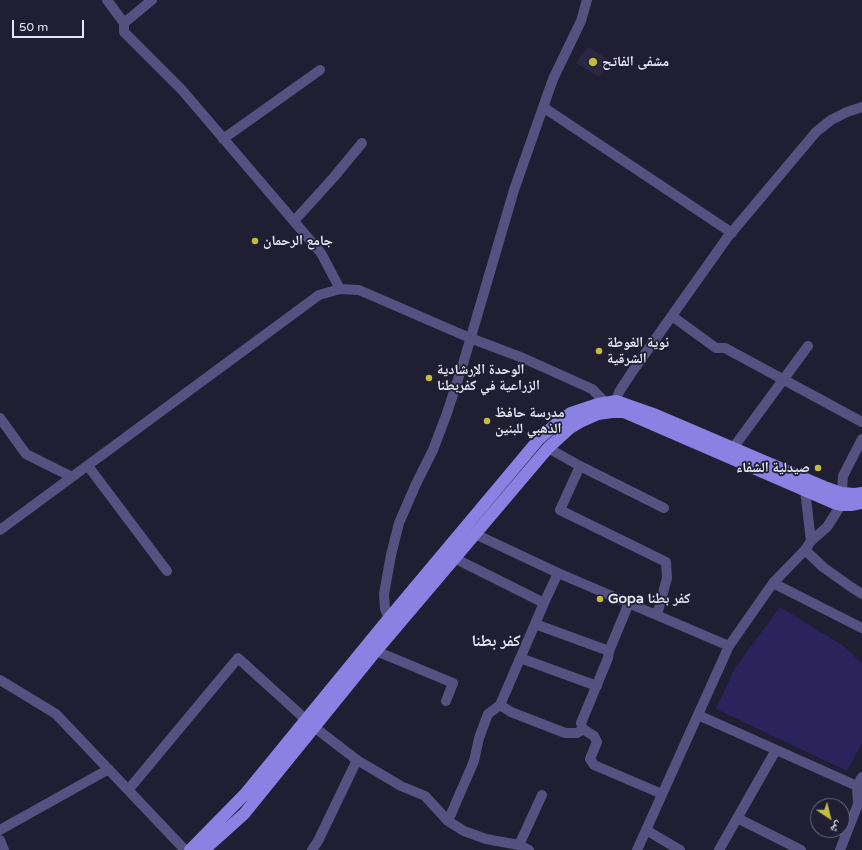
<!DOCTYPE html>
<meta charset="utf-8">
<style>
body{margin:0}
#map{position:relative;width:862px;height:850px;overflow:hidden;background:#1f1e32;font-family:"Varela Round","Noto Naskh Arabic",sans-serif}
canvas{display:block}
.north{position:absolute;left:810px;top:798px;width:40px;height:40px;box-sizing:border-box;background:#1f1e32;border:1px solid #6e6e7f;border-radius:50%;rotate:145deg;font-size:11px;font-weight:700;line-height:16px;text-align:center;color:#e5e5f3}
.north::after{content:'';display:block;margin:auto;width:14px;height:18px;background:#c3bd3e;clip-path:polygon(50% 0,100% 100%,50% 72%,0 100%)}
.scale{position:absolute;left:12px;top:20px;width:72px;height:18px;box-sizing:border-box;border:2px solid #e5e5f3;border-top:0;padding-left:5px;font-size:12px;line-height:14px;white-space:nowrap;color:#e5e5f3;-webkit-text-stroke:3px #1f1e32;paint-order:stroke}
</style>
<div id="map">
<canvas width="862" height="850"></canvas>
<div class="north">ش</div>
<div class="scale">50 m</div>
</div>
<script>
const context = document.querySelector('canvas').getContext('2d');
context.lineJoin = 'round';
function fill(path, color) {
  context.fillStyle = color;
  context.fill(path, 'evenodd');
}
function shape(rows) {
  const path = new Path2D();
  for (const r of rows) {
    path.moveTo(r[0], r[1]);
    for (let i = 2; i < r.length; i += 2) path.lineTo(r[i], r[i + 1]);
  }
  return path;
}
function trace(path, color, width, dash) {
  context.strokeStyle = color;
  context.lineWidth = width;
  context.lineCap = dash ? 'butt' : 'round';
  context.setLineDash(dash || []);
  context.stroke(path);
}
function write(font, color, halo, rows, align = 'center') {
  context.font = font + ' "Varela Round","Noto Naskh Arabic",sans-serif';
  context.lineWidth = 3.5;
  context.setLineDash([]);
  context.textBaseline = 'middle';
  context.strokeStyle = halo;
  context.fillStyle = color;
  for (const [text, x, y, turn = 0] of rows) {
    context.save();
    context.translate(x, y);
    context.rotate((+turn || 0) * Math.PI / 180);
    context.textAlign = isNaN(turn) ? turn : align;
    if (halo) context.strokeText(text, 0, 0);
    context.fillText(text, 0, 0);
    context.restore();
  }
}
fill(shape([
 [588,47,611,61,599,77,576,63]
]), '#292741');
fill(shape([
 [780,607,842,645,862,663,862,743,847,771,716,709,735,668]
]), '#2c235c');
trace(shape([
 [107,0,124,23,124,32,182,90,321,253,340,289],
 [124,23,152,0],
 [543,107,732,233],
 [223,139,320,70],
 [294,221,334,177,362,143],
 [672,316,716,348,725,348,862,422],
 [616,401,619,392,632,372,727,238,816,132,831,120,847,112,862,107],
 [0,418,26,454,72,477],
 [548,448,580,466,560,510,666,562,667,578,657,615],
 [733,448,808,346],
 [88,466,167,571],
 [580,466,664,508],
 [805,490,811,541],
 [0,530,319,295,340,289,359,290,470,338,523,358,592,389,605,402],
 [475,534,558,573,729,646],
 [805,550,823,567,851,587,862,594],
 [454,558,544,603],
 [773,583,862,628],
 [629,603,609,651,608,658,581,723,583,729,594,736,597,742,590,759,594,765,662,794],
 [389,618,385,609,384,594,391,555,399,523,416,484,433,450,447,413,463,364,514,190,553,79,581,21,587,0],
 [535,624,609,651],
 [376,651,453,683,446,701],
 [520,658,597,686],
 [0,680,56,714,185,850],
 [500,705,511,712,565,733,577,733,583,729],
 [698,715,857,786],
 [129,789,238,658,314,727,357,760,401,786,425,796,448,821,464,831,486,839,519,845,529,850],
 [737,818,801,850],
 [448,821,474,761,479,738,488,714,500,705,544,603,558,573],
 [0,830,109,769],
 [646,830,680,850],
 [0,840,4,850],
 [519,845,542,795],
 [312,850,318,841,357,760],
 [637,850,729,646,773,583,805,550,811,541,827,527,841,505,843,476,862,439],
 [719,850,776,750],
 [840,850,858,804,857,786,862,777]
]), '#555281', 10);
trace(shape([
 [190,850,245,794,389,618,539,439,557,423,571,413,598,404,616,401,656,415,827,488,841,493,855,494,862,493],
 [204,850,244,814,376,651,548,448,570,428,580,422,598,414,612,412,624,412,834,503,841,505,851,505,862,503]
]), '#8b81e3', 12);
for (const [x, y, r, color] of [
 [593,62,5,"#c3bd3e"],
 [255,241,4,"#c3bd3e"],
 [599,351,4,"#c3bd3e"],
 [429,378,4,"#c3bd3e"],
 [487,421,4,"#c3bd3e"],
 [818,468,4,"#c3bd3e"],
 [600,599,4,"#c3bd3e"]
]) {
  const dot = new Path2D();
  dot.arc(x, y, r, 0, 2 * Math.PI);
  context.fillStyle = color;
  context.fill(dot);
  trace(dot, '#1f1e32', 1.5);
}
write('bold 14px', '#e5e5f3', '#1f1e32', [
 ["مشفى الفاتح",602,62],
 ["جامع الرحمان",263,241],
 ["نوية الغوطة",607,343],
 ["الشرقية",607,359],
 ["الوحدة الإرشادية",437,370],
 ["الزراعية في كفربطنا",437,386],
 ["مدرسة حافظ",495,413],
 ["الذهبي للبنين",495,429],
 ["صيدلية الشفاء",810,468,"right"],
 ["Gopa كفر بطنا",608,599]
], 'left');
write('bold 16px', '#e5e5f3', '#1f1e32', [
 ["كفر بطنا",496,642]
]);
</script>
